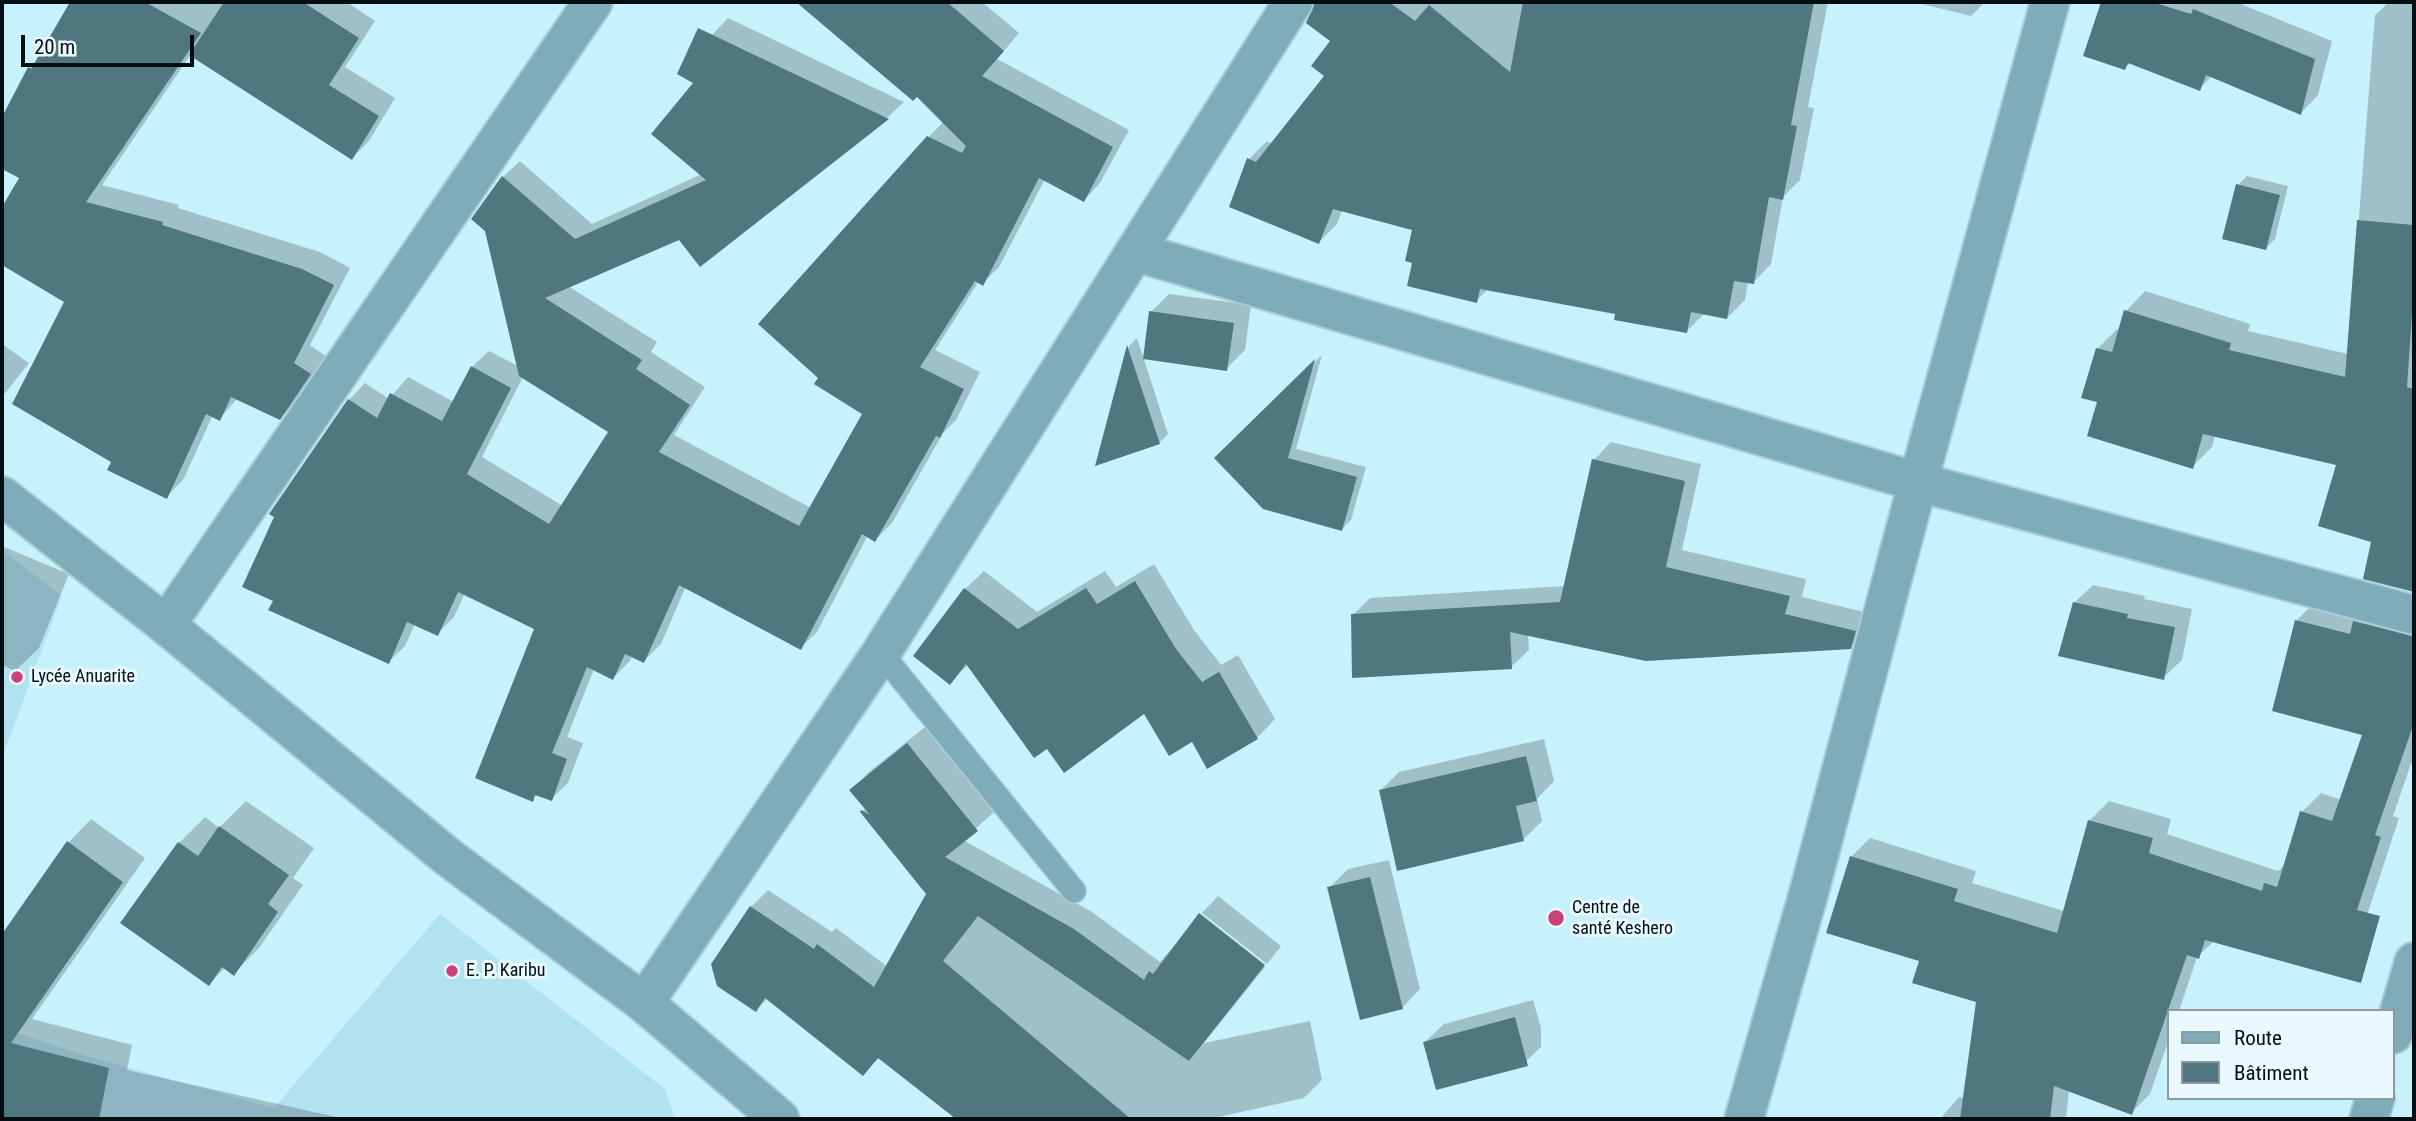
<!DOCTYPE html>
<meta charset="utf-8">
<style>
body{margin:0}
#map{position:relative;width:2416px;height:1121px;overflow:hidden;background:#c7f1fc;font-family:"Roboto Condensed",sans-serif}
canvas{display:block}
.frame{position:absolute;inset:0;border:4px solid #020e12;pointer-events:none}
.legend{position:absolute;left:2167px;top:1009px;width:228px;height:91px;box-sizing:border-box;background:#e9f9fe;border:2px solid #8d9ba0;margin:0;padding:9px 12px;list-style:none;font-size:21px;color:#020e12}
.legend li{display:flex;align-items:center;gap:14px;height:35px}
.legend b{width:35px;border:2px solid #8d9ba0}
.scale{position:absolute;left:21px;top:35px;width:173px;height:32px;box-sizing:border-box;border:4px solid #020e12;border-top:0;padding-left:9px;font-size:21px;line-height:24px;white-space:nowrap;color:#020e12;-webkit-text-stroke:5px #e9f9fe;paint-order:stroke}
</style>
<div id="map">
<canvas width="2416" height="1121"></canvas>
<div class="frame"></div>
<ul class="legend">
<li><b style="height:9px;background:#7eacb8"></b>Route</li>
<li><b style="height:19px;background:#507680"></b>Bâtiment</li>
</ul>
<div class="scale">20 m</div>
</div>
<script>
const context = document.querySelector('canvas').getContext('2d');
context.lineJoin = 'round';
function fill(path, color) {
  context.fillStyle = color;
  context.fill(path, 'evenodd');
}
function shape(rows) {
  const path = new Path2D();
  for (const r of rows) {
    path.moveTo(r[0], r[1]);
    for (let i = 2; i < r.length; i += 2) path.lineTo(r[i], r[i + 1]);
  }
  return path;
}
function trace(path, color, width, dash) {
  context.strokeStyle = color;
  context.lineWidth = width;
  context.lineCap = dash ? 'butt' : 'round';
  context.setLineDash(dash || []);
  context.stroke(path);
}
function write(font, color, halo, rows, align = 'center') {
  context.font = font + ' "Roboto Condensed",sans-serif';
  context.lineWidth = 6;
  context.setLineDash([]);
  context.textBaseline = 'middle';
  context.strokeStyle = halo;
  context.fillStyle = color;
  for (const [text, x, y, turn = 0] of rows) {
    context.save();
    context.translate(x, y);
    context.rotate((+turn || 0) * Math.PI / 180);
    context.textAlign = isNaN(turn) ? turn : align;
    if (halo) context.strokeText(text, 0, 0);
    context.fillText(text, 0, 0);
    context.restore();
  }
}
fill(shape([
 [2,550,62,596,2,758],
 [440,914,665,1089,675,1119,2,1119,2,1028,90,1057,274,1108]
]), '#b1e2f0');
fill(shape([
 [72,2,350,2,348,3,375,21,345,67,395,98,369,141,352,158,191,54,102,185,179,205,178,208,320,252,350,268,310,345,327,357,297,401,280,418,238,398,220,418,213,415,183,480,166,497,67,301,2,263,2,211,21,177,2,167,2,120,29,68,38,60],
 [799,2,982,2,1019,33,997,59,1129,130,1100,183,1084,200,1045,179,999,267,982,284,979,281,935,350,980,372,956,420,943,433,892,523,875,540,868,535,817,632,800,648,686,586,661,644,644,661,632,655,630,661,613,678,594,669,567,737,583,743,568,783,551,799,538,794,532,799,536,628,465,593,454,617,437,634,415,624,405,646,388,662,349,400,365,383,389,399,408,377,454,402,472,367,489,351,518,366,487,230,473,218,503,177,520,161,592,224,702,174,696,82,712,35,728,18,904,102,888,117,701,264,680,238,568,286,657,342,651,352,705,387,674,435,811,508,864,413,928,138,944,121,917,95,913,98],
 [523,377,611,432,563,506,482,457],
 [1332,2,1618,2,1613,138,1632,140,1663,2,1828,2,1808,107,1814,108,1800,180,1783,197,1771,264,1753,283,1748,282,1745,300,1727,318,1705,313,1687,331,1618,312,1488,289,1476,301,1414,262,1414,228,1342,210,1337,224,1319,242,1249,159,1267,141,1272,144,1326,76,1333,41,1314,27],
 [1914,2,1985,2,1971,16],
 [2103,2,2236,2,2332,41,2318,95,2301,113,2212,76,2199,89,2131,62,2125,68,2085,55],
 [2389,2,2414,2,2414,591,2365,577,2380,543,2338,464,2215,435,2212,447,2192,467,2100,401,2097,349,2117,329,2120,330,2126,311,2145,291,2250,324,2248,331,2348,354,2375,15],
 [2247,176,2288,186,2275,239,2266,248,2238,185],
 [1169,294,1251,305,1245,350,1226,369,1151,312],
 [1137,338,1168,434,1159,443,1097,464,1129,346],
 [2,344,29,363,2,397],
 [1322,355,1296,449,1366,467,1351,520,1342,529,1217,458],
 [1611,442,1701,464,1682,550,1806,579,1802,597,1872,614,1868,630,1850,647,1528,634,1529,650,1511,667,1353,615,1370,598,1565,586,1594,460],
 [2,546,69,574,39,648,15,671,2,665],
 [1154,564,1194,630,1221,665,1238,655,1275,719,1257,738,1145,711,1047,746,969,664,950,682,915,655,965,589,984,571,1037,612,1105,571,1116,587],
 [2093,585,2145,596,2144,599,2192,609,2182,660,2163,678,2074,603],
 [2315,602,2414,614,2414,755,2393,816,2399,818,2354,955,2214,941,2197,957,2179,1011,2169,1011,2169,1039,2150,1094,2131,1113,2069,1090,2066,1119,1940,1119,1959,1097,1965,1098,1978,1001,1921,960,1851,857,1870,838,1976,871,1972,883,2064,911,2090,820,2109,801,2171,819,2167,834,2278,871,2285,865,2302,812,2321,793,2342,800,2364,733,2296,621],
 [925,727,994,812,963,840,1092,912,1160,962,1200,916,1265,967,1204,1043,1310,1021,1322,1080,1304,1098,1210,1119,959,1119,880,1057,863,1073,768,998,756,1010,751,907,768,890,832,932,836,928,888,967,928,893,862,812,866,808,852,790,869,772],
 [1544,739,1554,781,1537,799,1542,821,1524,839,1399,869,1381,790,1399,772],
 [246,801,314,848,293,878,303,885,259,948,234,973,226,967,209,984,123,923,179,843,205,817,219,828],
 [91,819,145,858,32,1019,132,1045,127,1070,345,1119,2,1119,2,937,68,843],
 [1389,860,1420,989,1402,1008,1329,888,1348,869],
 [1218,896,1281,946,1267,964,1202,913],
 [1533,1000,1541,1028,1541,1047,1522,1065,1425,1042,1444,1024]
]), '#0003');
fill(shape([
 [70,2,145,2,201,33,86,202,163,222,162,225,302,269,334,285,294,363,311,374,280,420,231,397,220,421,206,414,167,499,107,470,111,462,12,404,64,302,2,265,2,207,19,178,2,169,2,117,28,67,31,69],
 [224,2,303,2,359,38,329,85,379,116,352,160,189,55],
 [796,2,947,2,1004,51,982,76,1113,147,1084,202,1039,178,983,286,975,281,920,367,964,389,940,438,936,436,875,542,862,534,801,650,679,585,644,663,625,654,613,680,587,667,552,753,567,759,552,801,535,795,533,802,475,778,534,629,458,592,438,636,407,622,389,664,268,610,273,601,242,587,274,517,269,514,348,399,377,418,390,393,442,421,471,366,511,388,467,474,549,524,608,432,519,376,485,231,471,219,502,176,575,239,706,180,651,134,693,83,677,74,698,28,889,119,700,267,679,240,545,298,642,360,636,369,690,405,659,452,799,526,862,414,814,384,818,378,758,324,927,136,962,153,966,146,917,97,913,101],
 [1315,2,1389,2,1415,21,1429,5,1510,72,1523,2,1814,2,1791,125,1797,126,1783,200,1769,197,1754,284,1734,281,1727,319,1691,312,1687,333,1614,320,1615,314,1480,289,1477,303,1407,286,1412,263,1405,261,1412,230,1333,209,1319,244,1229,207,1247,158,1256,162,1324,76,1311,66,1330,41,1306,23],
 [2101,2,2152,2,2191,14,2193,9,2315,59,2301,115,2206,75,2200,91,2128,63,2125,70,2083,56],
 [2236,184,2280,195,2266,250,2222,239],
 [2357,220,2414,225,2414,285,2407,387,2414,389,2414,592,2363,579,2371,542,2318,526,2336,465,2203,434,2193,469,2087,436,2097,402,2081,398,2096,348,2112,352,2124,310,2231,343,2229,350,2345,377],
 [1149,311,1234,323,1227,371,1143,359],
 [1127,345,1160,444,1095,466],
 [1315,359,1288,458,1357,477,1342,531,1263,509,1214,458],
 [1592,459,1685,481,1666,567,1790,596,1785,614,1856,631,1851,649,1646,661,1510,632,1512,669,1352,678,1351,614,1560,602],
 [1135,581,1176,649,1202,682,1219,672,1258,739,1207,769,1192,742,1169,756,1144,714,1064,773,1047,749,1034,758,966,664,950,685,913,656,964,588,1018,629,1086,588,1097,604],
 [2073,602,2128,614,2127,618,2175,627,2164,680,2058,656],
 [2295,620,2350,634,2353,621,2414,636,2414,723,2375,835,2381,837,2357,910,2380,916,2361,983,2205,940,2199,959,2187,955,2132,1115,2054,1086,2050,1119,1960,1119,1976,1002,1912,983,1919,961,1826,933,1850,856,1958,889,1954,901,2057,933,2088,820,2153,838,2149,853,2262,891,2264,883,2277,887,2300,811,2332,821,2362,735,2272,711],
 [907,743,978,831,945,857,1074,929,1144,980,1149,971,1153,974,1199,913,1265,965,1189,1061,978,916,943,961,1131,1119,956,1119,878,1058,863,1076,765,998,756,1012,717,986,711,964,750,906,814,949,817,944,874,987,926,894,860,812,861,810,870,815,849,790],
 [1526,756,1537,801,1516,806,1524,841,1397,871,1379,790],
 [219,826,289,875,268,904,278,912,234,976,222,967,209,986,120,923,178,842,198,856],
 [67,841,123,882,11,1043,109,1068,99,1119,2,1119,2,934],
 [1370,877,1403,1009,1360,1020,1327,887],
 [1515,1017,1528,1066,1436,1090,1423,1042]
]), '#507680');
const lane = shape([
 [881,653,1074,891]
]);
const street = shape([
 [1136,252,1918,482,2414,615],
 [2,496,166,625,448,857,644,1003,780,1119],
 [166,625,593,2],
 [644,1003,881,653,1293,2],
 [2393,1034,2414,962],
 [1744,1119,1809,892,1918,482,2050,2],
 [2369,1119,2375,1098]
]);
trace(lane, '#a7cdd7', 26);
trace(street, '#a7cdd7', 42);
trace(lane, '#7eacb8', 23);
trace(street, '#7eacb8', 38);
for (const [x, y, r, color] of [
 [17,677,7,"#cb417a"],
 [1556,918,9,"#cb417a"],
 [452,971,7,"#cb417a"]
]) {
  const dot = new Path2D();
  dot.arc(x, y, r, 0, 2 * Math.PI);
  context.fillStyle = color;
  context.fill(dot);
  trace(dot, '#e9f9fe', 2.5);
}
write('18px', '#020e12', '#e9f9fe', [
 ["Lycée Anuarite",31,677],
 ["Centre de",1572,908],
 ["santé Keshero",1572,929],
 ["E. P. Karibu",466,971]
], 'left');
</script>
